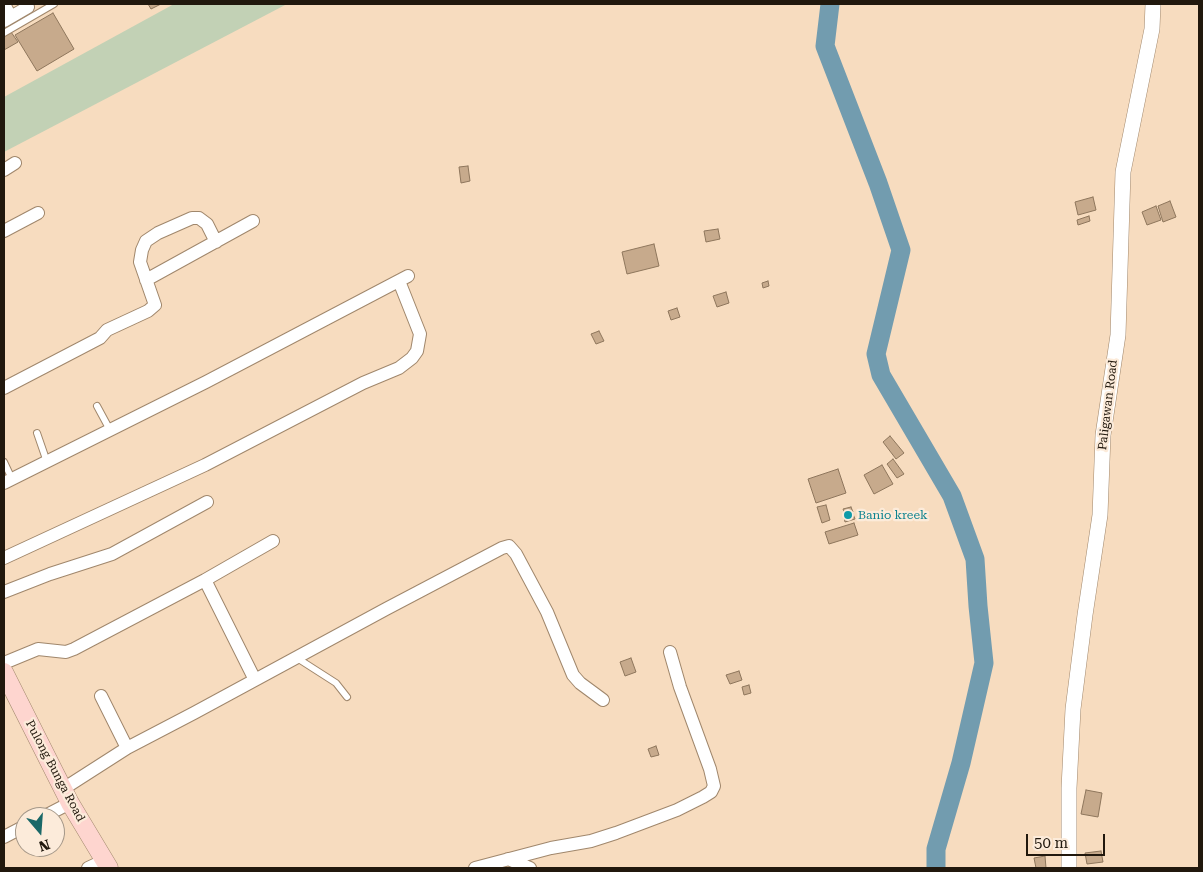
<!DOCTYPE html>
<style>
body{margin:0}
#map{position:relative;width:1203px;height:872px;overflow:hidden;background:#f7dcbf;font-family:"Roboto Serif",serif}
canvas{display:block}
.frame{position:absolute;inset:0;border:5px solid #21180d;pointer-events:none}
.north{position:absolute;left:15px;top:807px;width:50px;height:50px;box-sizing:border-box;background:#fcebda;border:1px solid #a49788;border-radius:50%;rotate:162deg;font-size:14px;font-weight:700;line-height:20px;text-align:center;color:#21180d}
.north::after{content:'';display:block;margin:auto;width:18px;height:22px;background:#1a6868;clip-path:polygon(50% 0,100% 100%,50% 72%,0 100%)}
.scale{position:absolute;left:1026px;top:834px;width:79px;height:22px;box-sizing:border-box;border:2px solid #21180d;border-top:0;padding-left:6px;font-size:15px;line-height:18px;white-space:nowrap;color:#21180d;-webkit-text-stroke:4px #fcebda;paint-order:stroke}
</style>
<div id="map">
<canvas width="1203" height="872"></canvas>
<div class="frame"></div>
<div class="north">N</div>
<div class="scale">50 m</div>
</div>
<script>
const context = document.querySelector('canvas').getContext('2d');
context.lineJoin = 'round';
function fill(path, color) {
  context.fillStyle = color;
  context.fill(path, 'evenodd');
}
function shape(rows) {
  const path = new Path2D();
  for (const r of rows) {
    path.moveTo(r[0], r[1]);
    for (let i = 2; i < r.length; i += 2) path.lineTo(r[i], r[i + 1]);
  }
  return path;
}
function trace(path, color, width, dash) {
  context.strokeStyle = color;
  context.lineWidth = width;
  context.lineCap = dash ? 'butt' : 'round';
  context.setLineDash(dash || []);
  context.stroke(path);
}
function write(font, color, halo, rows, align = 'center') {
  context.font = font + ' "Roboto Serif",serif';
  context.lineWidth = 4.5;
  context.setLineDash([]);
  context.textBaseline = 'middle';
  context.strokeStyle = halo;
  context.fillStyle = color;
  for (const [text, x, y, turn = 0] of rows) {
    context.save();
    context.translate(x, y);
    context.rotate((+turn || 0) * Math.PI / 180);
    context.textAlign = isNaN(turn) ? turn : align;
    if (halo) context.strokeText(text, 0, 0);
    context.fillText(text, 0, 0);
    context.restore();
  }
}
fill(shape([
 [174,4,287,4,4,152,4,97]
]), '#c2d1b5');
trace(shape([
 [830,4,825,46,878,183,901,250,876,354,881,375,952,496,975,559,978,606,984,663,961,763,936,849,936,868]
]), '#729caf', 19);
const building = shape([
 [148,4,161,4,151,9,148,4],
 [53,13,74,49,37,71,15,35,53,13],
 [11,32,18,42,4,50,4,36,11,32],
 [468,166,470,181,461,183,459,167,468,166],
 [1093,197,1096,210,1078,215,1075,202,1093,197],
 [1170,201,1176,217,1163,222,1158,206,1170,201],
 [1156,206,1161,220,1147,225,1142,212,1156,206],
 [1089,216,1090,221,1078,225,1077,220,1089,216],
 [718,229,720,239,706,242,704,231,718,229],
 [654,244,659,266,627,274,622,252,654,244],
 [768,281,769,286,763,288,762,283,768,281],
 [726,292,729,303,717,307,713,296,726,292],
 [677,308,680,317,671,320,668,311,677,308],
 [599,331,604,341,596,344,591,334,599,331],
 [890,436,904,453,896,459,883,442,890,436],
 [893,459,904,474,897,478,887,464,893,459],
 [882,465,893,484,874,494,864,475,882,465],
 [838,469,846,493,816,503,808,479,838,469],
 [826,505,830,520,822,523,817,507,826,505],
 [851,507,853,512,845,514,843,509,851,507],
 [853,514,855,519,845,522,844,517,853,514],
 [854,523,858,535,829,544,825,532,854,523],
 [631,658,636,672,625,676,620,662,631,658],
 [739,671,742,680,730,684,726,675,739,671],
 [749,685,751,693,744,695,742,687,749,685],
 [656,746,659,755,651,757,648,749,656,746],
 [1086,790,1102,793,1098,817,1081,814,1086,790],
 [1101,851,1103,862,1087,864,1085,853,1101,851],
 [1045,856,1046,868,1036,868,1034,858,1045,856]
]);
fill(building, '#c7aa8c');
trace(building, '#8e765c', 1);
const service = shape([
 [4,33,54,4],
 [97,406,110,430],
 [37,433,47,462],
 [4,462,12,479],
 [297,658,336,683,347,697]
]);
const minor = shape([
 [4,4,11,17],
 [4,21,28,7],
 [4,170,15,163],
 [4,231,38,213],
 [146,280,253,221],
 [4,388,100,338,107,330,148,311,155,305,140,262,142,250,146,241,158,233,192,218,199,218,207,224,216,242],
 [4,483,206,382,408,276],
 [4,558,205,465,363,383,399,368,412,358,417,351,420,334,399,281],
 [205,580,255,680],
 [4,592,50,574,112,554,207,502],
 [4,663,38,649,66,652,74,649,205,580,273,541],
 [101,696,127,748],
 [63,789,127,748,194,713,386,609,502,548,509,546,516,554,547,612,573,675,580,683,603,700],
 [43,817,70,803],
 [4,837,25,826],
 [508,859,530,868],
 [88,868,105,860],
 [475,868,551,848,591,841,616,833,677,810,703,797,711,792,714,786,710,769,680,687,670,652]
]);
const tertiary = shape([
 [1069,868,1069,788,1073,709,1085,615,1100,515,1103,435,1118,335,1123,172,1152,29,1153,4]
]);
const secondary = shape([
 [4,672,70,803,109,868]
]);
trace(service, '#a0876c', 8);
trace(minor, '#a0876c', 14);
trace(tertiary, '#a0876c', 16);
trace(secondary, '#a0876c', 19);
trace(service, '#fff', 6);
trace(minor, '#fff', 12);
trace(tertiary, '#fff', 15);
trace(secondary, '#fed5cf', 18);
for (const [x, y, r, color] of [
 [848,515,5,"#0f9aa8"]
]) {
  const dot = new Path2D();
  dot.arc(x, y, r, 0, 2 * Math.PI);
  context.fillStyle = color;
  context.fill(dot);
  trace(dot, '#fcebda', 2);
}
write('12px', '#21180d', '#fcebda', [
 ["Paligawan Road",1108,405,-83],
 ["Pulong Bunga Road",55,771,62]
]);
write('12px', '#0d838f', '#fcebda', [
 ["Banio kreek",858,515]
], 'left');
</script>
